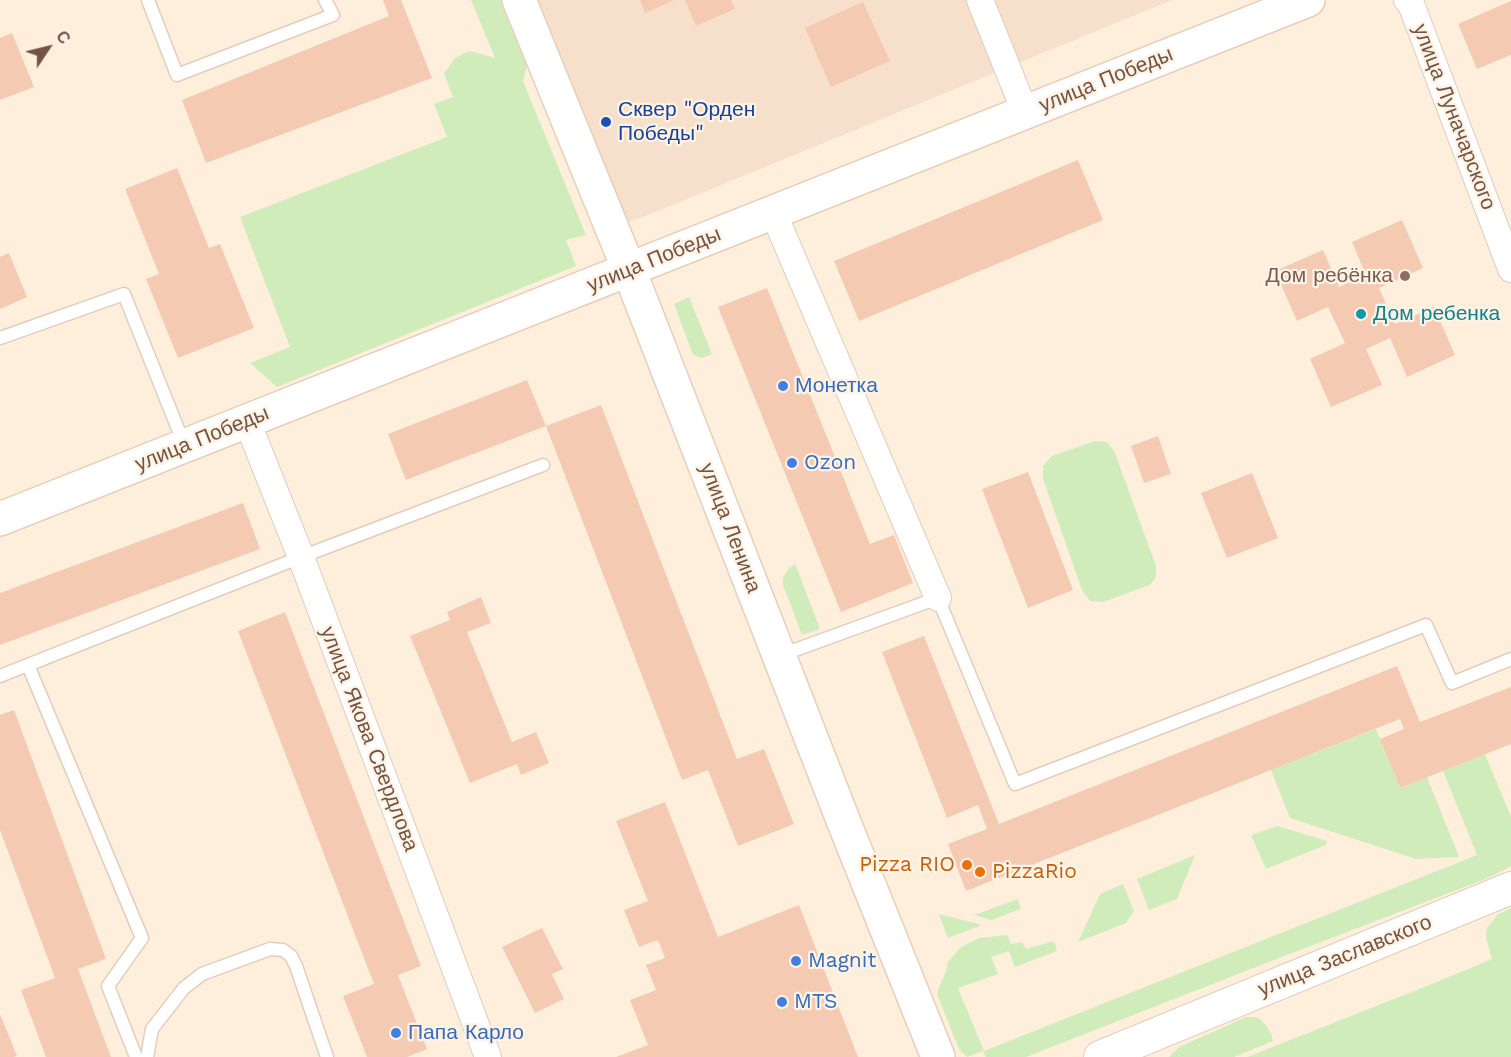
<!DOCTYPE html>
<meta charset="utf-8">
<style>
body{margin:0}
#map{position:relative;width:1511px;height:1057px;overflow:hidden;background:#feefdd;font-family:"Work Sans",sans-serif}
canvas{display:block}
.north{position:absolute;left:18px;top:18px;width:60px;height:60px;-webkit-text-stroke:4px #fff3e5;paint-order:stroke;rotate:55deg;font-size:16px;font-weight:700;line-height:24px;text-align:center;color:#755344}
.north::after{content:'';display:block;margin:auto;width:21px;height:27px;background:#755344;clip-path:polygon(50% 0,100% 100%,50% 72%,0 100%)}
</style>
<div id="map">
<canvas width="1511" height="1057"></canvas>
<div class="north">С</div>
</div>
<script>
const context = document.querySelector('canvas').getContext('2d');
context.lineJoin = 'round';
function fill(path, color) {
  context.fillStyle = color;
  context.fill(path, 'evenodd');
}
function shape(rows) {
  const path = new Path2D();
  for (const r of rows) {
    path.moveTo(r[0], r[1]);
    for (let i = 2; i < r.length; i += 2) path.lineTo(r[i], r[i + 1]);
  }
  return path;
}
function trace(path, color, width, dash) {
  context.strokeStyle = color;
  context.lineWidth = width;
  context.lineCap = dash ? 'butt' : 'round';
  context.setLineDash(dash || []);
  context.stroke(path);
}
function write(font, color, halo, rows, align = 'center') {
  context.font = font + ' "Work Sans",sans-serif';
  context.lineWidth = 4.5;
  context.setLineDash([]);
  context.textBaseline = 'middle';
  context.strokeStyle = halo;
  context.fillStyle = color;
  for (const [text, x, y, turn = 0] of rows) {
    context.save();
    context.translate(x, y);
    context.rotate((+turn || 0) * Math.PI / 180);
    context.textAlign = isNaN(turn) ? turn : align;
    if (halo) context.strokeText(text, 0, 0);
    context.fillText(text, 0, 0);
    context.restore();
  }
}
fill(shape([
 [519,0,1172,0,653,213,612,228]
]), '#f6e0cb');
fill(shape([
 [471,0,506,0,529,57,523,81,586,235,566,240,576,266,277,387,250,363,290,347,240,217,447,137,434,104,453,97,444,74,454,59,462,54,470,51,495,58],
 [689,297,712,354,702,358,693,355,674,304],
 [1095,441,1107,442,1115,453,1156,566,1156,577,1150,585,1103,602,1090,601,1082,590,1043,479,1043,466,1052,456],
 [795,563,820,629,802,635,783,585,783,578,787,571],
 [1376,729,1400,788,1427,777,1459,857,1416,859,1290,818,1271,770],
 [1485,754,1511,817,1511,866,1502,871,1483,880,1274,960,1026,1057,986,1057,983,1051,967,1057,959,1049,937,994,939,987,946,972,948,962,961,947,979,938,1007,935,1011,944,1022,942,1026,949,1054,941,1057,951,1015,967,1009,951,991,957,998,974,958,988,984,1051,1477,855,1443,771],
 [1278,826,1327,841,1326,845,1266,869,1251,835],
 [1195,855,1177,899,1149,910,1137,879],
 [1123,884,1134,911,1126,923,1078,942,1100,894],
 [1018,899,1021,909,991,920,974,915],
 [1511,908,1511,1057,1247,1057,1427,986,1492,959,1486,938,1487,928,1497,915],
 [939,914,982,925,948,938],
 [1246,1017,1255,1017,1260,1019,1265,1024,1271,1033,1273,1041,1234,1057,1169,1057,1179,1047]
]), '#d1ecbb');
fill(shape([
 [383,0,401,0,432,78,206,163,182,100,389,16],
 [640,0,674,0,645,13],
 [685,0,731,0,735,9,696,26],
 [1511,1,1511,55,1477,69,1458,24],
 [863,2,890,61,831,87,805,28],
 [12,33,34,87,0,100,0,38],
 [1078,160,1103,220,859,321,834,261],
 [177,168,209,248,220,244,254,328,178,358,146,279,159,274,125,189],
 [1402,220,1423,268,1379,288,1395,324,1434,307,1455,355,1407,377,1390,338,1366,349,1382,385,1331,407,1310,359,1345,343,1328,307,1297,321,1275,271,1323,250,1339,287,1366,275,1352,242],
 [9,253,27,297,0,309,0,257],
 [767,288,870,544,894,535,913,583,841,612,718,307],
 [527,380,546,426,406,480,388,434],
 [601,405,737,759,764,749,794,824,738,846,708,770,682,780,546,426],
 [1158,436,1171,474,1144,483,1131,446],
 [1028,472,1073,590,1028,608,982,489],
 [1252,473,1278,538,1227,558,1201,493],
 [243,503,260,549,0,645,0,593],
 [481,597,491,623,467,632,512,742,536,732,549,763,521,775,517,764,470,783,410,636,450,620,447,612],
 [285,612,421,966,398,975,427,1049,407,1057,367,1057,343,996,374,984,238,631],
 [924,636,999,824,1397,666,1420,722,1511,687,1511,744,1400,788,1380,739,1404,729,1400,719,966,891,948,844,987,829,978,805,947,818,882,652],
 [14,710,106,959,78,969,111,1057,46,1057,21,990,55,978,0,830,0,715],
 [665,802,718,937,799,905,858,1057,616,1057,648,1045,630,1000,656,990,646,965,665,958,658,940,639,947,624,910,648,901,616,821],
 [542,928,563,969,552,974,564,999,535,1013,502,947],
 [0,1014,17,1056,13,1057,0,1057]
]), '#f5cab2');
const service = shape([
 [148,0,177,75,333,15,325,0],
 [0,338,124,294,184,444],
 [781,655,938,598,1015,784,1426,625,1452,683,1511,659],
 [28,665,142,938,108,986,136,1057],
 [0,676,301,557,543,465],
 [147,1057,152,1029,184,988,202,974,270,949,283,950,291,956,296,966,327,1057]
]);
const minor = shape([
 [980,0,1025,112],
 [1407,0,1411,4,1511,269],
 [773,212,938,598],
 [247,421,301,557,488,1057]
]);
const tertiary = shape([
 [1100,1057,1511,888]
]);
const secondary = shape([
 [519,0,629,270,845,825,938,1057],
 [0,519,1308,0]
]);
trace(service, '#e4ccbc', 15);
trace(minor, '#e4ccbc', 28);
trace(tertiary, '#e4ccbc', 34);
trace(secondary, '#eacdb8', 36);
trace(service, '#fff', 12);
trace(minor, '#fff', 26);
trace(tertiary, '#fff', 32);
trace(secondary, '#fff', 33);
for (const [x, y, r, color] of [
 [606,122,6,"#1a4fb4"],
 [1405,276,6,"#8d6e63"],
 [1361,314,6,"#0f9aa8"],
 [783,386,6,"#3f7fe0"],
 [792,463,6,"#3f7fe0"],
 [967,865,6,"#e8710a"],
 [980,872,6,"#e8710a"],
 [796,961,6,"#3f7fe0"],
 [782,1002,6,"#3f7fe0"],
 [396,1033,6,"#3f7fe0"]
]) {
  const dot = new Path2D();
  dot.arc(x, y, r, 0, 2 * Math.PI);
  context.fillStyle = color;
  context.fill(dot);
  trace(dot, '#fff3e5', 2);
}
write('21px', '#755344', '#fff3e5', [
 ["улица Победы",1106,80,-22],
 ["улица Луначарского",1454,117,69],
 ["улица Победы",654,260,-22],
 ["улица Победы",202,439,-22],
 ["улица Ленина",730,528,69],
 ["улица Якова Свердлова",369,739,69],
 ["улица Заславского",1345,956,-22]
]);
write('21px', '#164399', '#fff3e5', [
 ["Сквер \"Орден",618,110],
 ["Победы\"",618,134]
], 'left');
write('21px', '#785e54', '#fff3e5', [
 ["Дом ребёнка",1393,276]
], 'right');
write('21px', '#0d838f', '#fff3e5', [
 ["Дом ребенка",1373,314]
], 'left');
write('21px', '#366cbe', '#fff3e5', [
 ["Монетка",795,386],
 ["Ozon",804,463],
 ["Magnit",808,961],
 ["MTS",794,1002],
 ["Папа Карло",408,1033]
], 'left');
write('21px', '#c56008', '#fff3e5', [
 ["Pizza RIO",955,865],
 ["PizzaRio",992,872,"left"]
], 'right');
</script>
